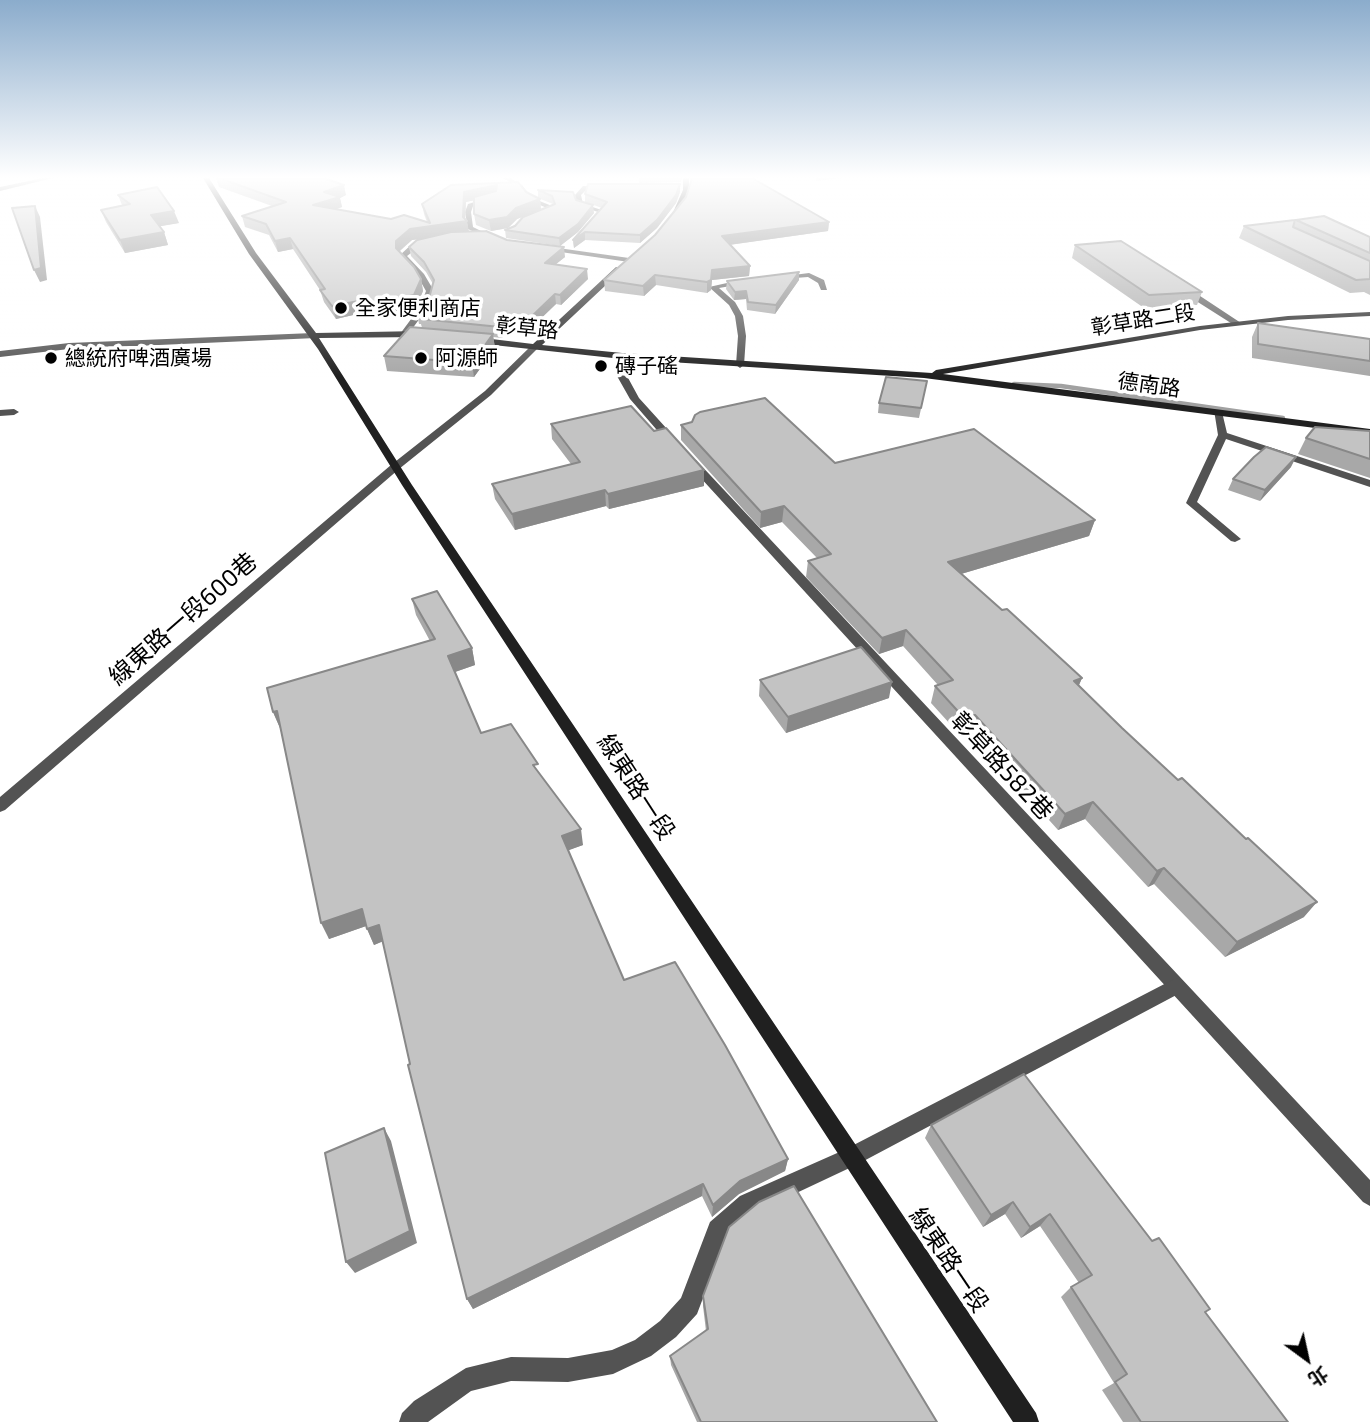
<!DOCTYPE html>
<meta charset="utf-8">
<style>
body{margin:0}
#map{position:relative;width:1370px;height:1422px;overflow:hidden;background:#fff;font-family:"Exo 2","Noto Sans TC",sans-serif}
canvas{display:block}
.north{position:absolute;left:1272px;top:1324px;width:70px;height:70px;-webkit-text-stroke:5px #fff;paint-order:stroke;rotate:147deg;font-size:19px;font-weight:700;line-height:28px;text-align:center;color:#000}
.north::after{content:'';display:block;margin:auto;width:24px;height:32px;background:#000;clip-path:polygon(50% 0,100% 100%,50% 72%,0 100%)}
</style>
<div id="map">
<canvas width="1370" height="1422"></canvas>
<div class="north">北</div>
</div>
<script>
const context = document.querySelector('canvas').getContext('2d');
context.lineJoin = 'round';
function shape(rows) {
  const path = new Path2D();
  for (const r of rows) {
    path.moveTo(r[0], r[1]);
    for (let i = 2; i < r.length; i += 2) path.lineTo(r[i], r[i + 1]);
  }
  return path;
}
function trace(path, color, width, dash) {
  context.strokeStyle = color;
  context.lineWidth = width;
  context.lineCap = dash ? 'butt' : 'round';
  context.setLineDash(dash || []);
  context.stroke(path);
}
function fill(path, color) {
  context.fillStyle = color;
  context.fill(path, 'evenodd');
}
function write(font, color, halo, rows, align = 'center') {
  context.font = font + ' "Exo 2","Noto Sans TC",sans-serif';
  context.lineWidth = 7;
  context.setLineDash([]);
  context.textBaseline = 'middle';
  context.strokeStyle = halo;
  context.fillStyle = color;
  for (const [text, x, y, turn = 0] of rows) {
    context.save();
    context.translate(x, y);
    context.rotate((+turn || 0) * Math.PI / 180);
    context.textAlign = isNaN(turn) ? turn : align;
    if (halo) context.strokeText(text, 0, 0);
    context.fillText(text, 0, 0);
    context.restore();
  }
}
trace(shape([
 [1014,384,1061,386,1283,418]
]), '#a1a1a1', 4.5);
fill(shape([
 [503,178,510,178,522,185,532,198,552,206,553,211,540,218,536,218,536,216,547,208,528,200,518,187,503,178],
 [583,186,607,187,587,189,581,195,583,204,605,211,594,224,589,223,598,212,577,205,575,195,583,186],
 [491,197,493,200,473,206,471,212,473,227,495,238,493,241,468,229,465,212,468,204,491,197],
 [426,240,428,243,419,247,407,256,424,274,434,291,428,307,407,336,404,337,400,334,420,307,426,291,418,277,399,256,413,243,426,240],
 [544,246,629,258,633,260,629,262,547,250,544,246],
 [809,273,824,280,827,290,821,290,818,283,808,277,782,279,778,277,809,273],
 [745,279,749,281,748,283,719,288,735,302,743,316,746,336,744,365,740,368,736,365,738,336,735,316,729,305,709,287,745,279],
 [1185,288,1188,288,1241,323,1234,325,1182,292,1181,290,1185,288],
 [619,354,626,356,627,376,639,398,677,440,677,444,669,444,630,399,617,376,619,354],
 [0,410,14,409,19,412,14,415,0,416,0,410],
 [1214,410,1222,412,1227,433,1370,480,1370,487,1226,439,1197,502,1241,539,1235,542,1231,541,1186,503,1218,435,1214,410],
 [692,459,696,460,1370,1180,1370,1206,1363,1202,688,464,687,462,692,459]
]), '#535353');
fill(shape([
 [43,178,53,178,0,191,0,187,43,178],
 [313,333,317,336,316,338,69,349,0,357,0,351,69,343,313,333],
 [532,345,539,347,491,395,399,469,5,810,0,812,0,797,391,465,485,391,532,345],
 [1176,978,1182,980,1185,986,1182,992,858,1164,756,1212,726,1237,697,1314,676,1337,651,1356,613,1374,568,1382,511,1381,471,1391,428,1422,399,1422,402,1413,414,1401,466,1368,511,1357,568,1358,612,1350,635,1340,660,1321,681,1298,710,1222,740,1196,844,1150,1176,978]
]), '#535353');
fill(shape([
 [203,178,209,178,256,253,316,333,420,331,424,334,420,337,319,338,412,485,1036,1413,1039,1422,1013,1422,402,485,318,349,249,254,203,178],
 [683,178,689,178,689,190,676,216,671,217,683,190,683,178],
 [616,267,623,269,542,345,622,353,932,373,936,370,1200,326,1288,316,1370,312,1370,316,1288,320,1200,330,943,374,1370,429,1370,435,924,378,622,359,475,343,471,340,475,337,533,344,616,267]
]), '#202020');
fill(shape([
 [216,178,323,178,346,195,340,198,342,207,336,209,391,219,427,222,424,214,422,204,526,192,540,199,541,210,517,219,508,228,491,231,476,225,474,214,474,200,466,202,465,219,469,232,507,240,565,257,556,264,588,279,561,305,556,304,531,328,510,327,502,338,493,337,495,348,474,377,387,371,384,356,422,328,421,324,419,324,417,313,429,298,433,284,426,272,411,256,409,247,419,239,412,240,399,252,421,279,423,291,416,307,370,317,366,312,336,319,324,302,320,290,293,249,278,252,269,235,245,227,242,216,272,206,219,187],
 [639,178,682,178,681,182,639,183],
 [692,178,752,178,829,222,828,231,729,245,750,266,749,276,712,280,711,290,707,293,656,285,644,296,605,291,604,280,655,235,686,197,692,181],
 [538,190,576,200,594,213,578,232,560,246,506,238,505,230,553,205,553,204,538,198],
 [680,192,676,203,657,228,640,243,585,240,574,248,573,240,602,208,585,202,585,194],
 [118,195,179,223,160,226,164,232,168,245,125,253,106,222,101,210,122,205],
 [1296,220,1370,237,1370,295,1364,292,1350,293,1239,238,1244,226,1293,226],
 [1075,245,1202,292,1197,305,1144,308,1072,258],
 [799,280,775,314,747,310,746,299,734,300,726,289,727,281],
 [1258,323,1370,339,1370,376,1252,358,1252,337],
 [927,381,919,418,878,413,879,403],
 [551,424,704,486,609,509,606,506,515,530,495,499,492,484,571,464,552,439],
 [681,425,835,463,1095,520,1089,536,961,574,1002,610,1082,678,1079,685,1304,917,1225,957,1154,884,1148,887,1085,819,1058,830,970,732,960,735,931,703,935,686,938,685,903,646,879,654,806,577,808,561,817,558,782,522,760,528,681,440],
 [1370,431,1370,478,1298,454,1306,438],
 [1291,467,1260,501,1228,490,1233,479],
 [412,599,472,648,475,665,455,672,481,733,539,773,583,845,568,850,624,980,788,1159,785,1171,739,1194,712,1217,702,1196,473,1309,467,1299,410,1064,383,941,374,945,366,926,329,939,280,728,273,712,430,641,416,615],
 [760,680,889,698,786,733,759,696],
 [931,1125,1205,1312,1288,1422,1123,1422,1102,1390,1114,1383,1061,1297,1071,1287,1079,1283,1040,1226,1021,1238,1005,1214,983,1227,925,1138],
 [703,1296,937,1422,697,1422,671,1365,670,1356,706,1331,703,1306]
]), '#a8a8a8');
fill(shape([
 [817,178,842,178,816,181],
 [680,184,680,192,676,203,657,228,640,243,640,235],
 [344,185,346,195,340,198,342,207,316,216,313,205,324,192],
 [497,185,499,195,466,202,465,221,467,221,469,232,412,240,398,252,396,248,396,241,410,229,463,217,464,192],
 [540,199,541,210,517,219,508,228,491,231,489,220,516,208],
 [593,205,594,213,578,232,560,246,559,238],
 [35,206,40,217,47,280,40,282,34,270],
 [174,211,179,223,156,227,151,215],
 [829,222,828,231,721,246,722,236],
 [164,232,168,245,125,253,120,240],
 [585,232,585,240,574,248,573,240],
 [290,238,293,249,278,252,275,241],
 [564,247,565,257,546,272,545,263],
 [750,266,749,276,712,280,711,290,707,293,707,282,712,270],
 [587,269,588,279,561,305,560,295],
 [799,272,799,280,775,314,776,305],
 [655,275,656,285,644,296,643,286],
 [421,279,423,291,416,307,370,317,367,305],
 [746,291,746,299,734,300,735,292],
 [555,294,556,304,531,328,530,318],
 [364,300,366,312,336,319,332,306],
 [508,316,510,327,502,338,500,327],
 [493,334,495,348,474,377,472,363],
 [1296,457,1291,467,1260,501,1265,490],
 [704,470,704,486,609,509,608,494],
 [605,490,606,506,515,530,512,514],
 [784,506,782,522,760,528,761,512],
 [1095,520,1089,536,944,579,948,562],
 [906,630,903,646,879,654,882,638],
 [472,648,475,665,452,673,448,656],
 [1082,678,1075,694,1074,681],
 [892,682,889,698,786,733,788,717],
 [277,711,280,728,273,712],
 [975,715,970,732,960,735,965,719],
 [1093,802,1085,819,1058,830,1065,814],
 [581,829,583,845,564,852,562,836],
 [1164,868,1154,884,1148,887,1157,871],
 [1317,902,1304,917,1225,957,1237,942],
 [362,909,369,925,329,939,321,923],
 [379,925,386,940,374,945,367,929],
 [384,1128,391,1141,417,1243,355,1273,346,1262],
 [788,1159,785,1171,739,1194,712,1217,713,1205,740,1181],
 [703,1184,702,1196,473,1309,467,1299],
 [1013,1202,1005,1214,983,1227,991,1215],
 [1050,1214,1040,1226,1021,1238,1030,1227]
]), '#888');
const building = shape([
 [219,178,323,178,344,185,324,192,340,197,313,205,391,219,404,215,430,223,422,204,451,185,518,182,526,192,540,199,516,208,507,217,489,220,474,214,474,197,496,191,497,185,464,192,463,217,467,221,410,229,396,241,396,248,414,267,421,279,414,295,367,305,364,300,332,306,320,290,325,289,290,238,275,241,266,224,242,216,286,202,219,178],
 [692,178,752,178,829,222,722,236,750,266,712,270,711,280,707,282,655,275,643,286,604,280,655,235,686,197,692,178],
 [588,184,680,184,676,195,657,220,640,235,585,232,573,240,607,202,585,194,588,184],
 [157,187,174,211,151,215,164,232,120,240,101,210,130,204,118,195,157,187],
 [538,190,573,192,576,200,593,205,578,224,559,238,505,230,515,226,523,217,555,204,552,196,538,190],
 [35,206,41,268,34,270,12,208,35,206],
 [1324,216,1370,237,1370,253,1296,220,1324,216],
 [1295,220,1293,227,1370,261,1370,279,1356,280,1244,226,1295,220],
 [486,231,507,240,564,247,545,263,587,269,560,295,555,294,530,318,508,316,500,327,421,319,425,313,417,313,429,298,434,280,424,262,409,247,417,240,451,232,486,231],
 [1121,241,1202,292,1149,295,1075,245,1121,241],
 [799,272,776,305,748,302,746,291,735,292,727,281,799,272],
 [1258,323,1370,339,1370,361,1258,344,1258,323],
 [410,327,493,334,472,363,384,356,410,327],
 [886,377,927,381,921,408,879,403,886,377],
 [765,398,835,463,974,429,1095,520,948,562,1002,610,1007,609,1082,678,1074,681,1122,728,1178,780,1182,778,1246,839,1248,838,1317,902,1237,942,1164,868,1157,871,1093,802,1065,814,975,715,965,719,935,686,953,680,906,630,882,638,808,561,831,554,784,506,761,512,681,425,692,422,695,415,700,412,765,398],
 [631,406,654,431,666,428,704,470,608,494,605,490,512,514,492,484,580,462,551,424,631,406],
 [1315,427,1370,431,1370,459,1306,438,1315,427],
 [1266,447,1296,457,1265,490,1233,479,1254,457,1266,447],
 [437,591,472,648,448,656,481,733,511,724,538,764,533,765,581,829,562,836,624,980,675,962,725,1045,788,1159,740,1181,713,1205,703,1184,467,1299,408,1065,410,1064,379,925,367,929,362,909,321,923,277,711,273,712,267,688,435,639,412,599,437,591],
 [861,647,892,682,788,717,760,680,861,647],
 [1024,1074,1152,1241,1159,1238,1210,1309,1205,1312,1288,1422,1141,1422,1115,1382,1127,1374,1071,1287,1092,1275,1050,1214,1030,1227,1013,1202,991,1215,931,1125,1024,1074],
 [384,1128,410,1231,346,1262,325,1153,384,1128],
 [794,1186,937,1422,701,1422,670,1356,708,1329,703,1296,729,1227,759,1202,794,1186]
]);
fill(building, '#c3c3c3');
trace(building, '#888', 2);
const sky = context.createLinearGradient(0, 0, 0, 377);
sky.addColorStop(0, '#8baccc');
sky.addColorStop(0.47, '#fff');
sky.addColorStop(1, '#ffffff00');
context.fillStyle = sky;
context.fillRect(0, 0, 1370, 377);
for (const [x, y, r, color] of [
 [341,308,7,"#000"],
 [51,358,7,"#000"],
 [421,358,7,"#000"],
 [601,366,7,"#000"]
]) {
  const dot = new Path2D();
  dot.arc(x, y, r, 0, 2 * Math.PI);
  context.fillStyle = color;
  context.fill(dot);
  trace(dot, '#fff', 2.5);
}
write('21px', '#000', '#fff', [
 ["全家便利商店",355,308],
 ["總統府啤酒廣場",65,358],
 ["阿源師",435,358],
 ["磚子磘",615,366]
], 'left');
write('21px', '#000', '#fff', [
 ["彰草路二段",1143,320,-9],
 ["彰草路",527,328,6],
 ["德南路",1149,385,8]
]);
write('24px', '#000', '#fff', [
 ["線東路一段600巷",183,619,-41],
 ["彰草路582巷",1002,766,47],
 ["線東路一段",636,787,57],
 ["線東路一段",949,1260,56]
]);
</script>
